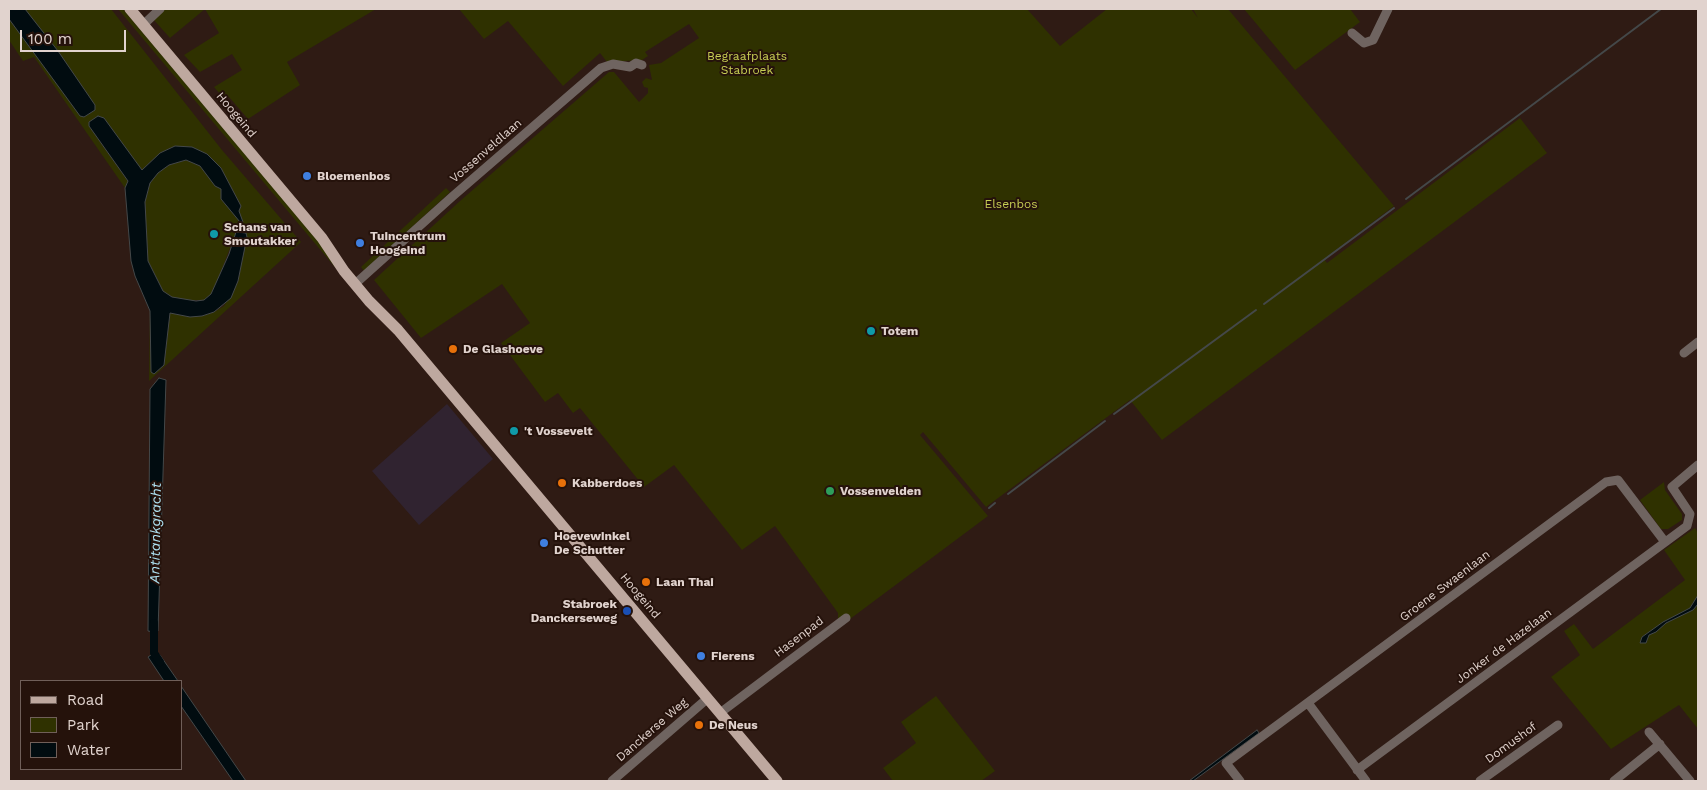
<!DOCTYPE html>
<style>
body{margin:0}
#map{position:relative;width:1707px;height:790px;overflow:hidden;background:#2f1b14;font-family:"Work Sans",sans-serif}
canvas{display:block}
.frame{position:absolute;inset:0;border:10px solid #e1d3ce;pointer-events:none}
.legend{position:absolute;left:20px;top:680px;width:162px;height:90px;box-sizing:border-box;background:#25120b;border:1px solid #705f59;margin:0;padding:6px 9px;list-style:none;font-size:15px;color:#e1d3ce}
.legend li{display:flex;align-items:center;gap:10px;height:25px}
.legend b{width:25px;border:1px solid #705f59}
.scale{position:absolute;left:20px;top:30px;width:106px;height:22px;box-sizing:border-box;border:2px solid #e1d3ce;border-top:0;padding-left:6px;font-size:15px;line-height:18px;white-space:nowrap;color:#e1d3ce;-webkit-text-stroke:4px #25120b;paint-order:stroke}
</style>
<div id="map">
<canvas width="1707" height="790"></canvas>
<div class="frame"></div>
<ul class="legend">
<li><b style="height:6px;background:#bea89f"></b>Road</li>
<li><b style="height:14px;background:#2f3100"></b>Park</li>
<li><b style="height:14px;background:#010c10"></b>Water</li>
</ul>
<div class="scale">100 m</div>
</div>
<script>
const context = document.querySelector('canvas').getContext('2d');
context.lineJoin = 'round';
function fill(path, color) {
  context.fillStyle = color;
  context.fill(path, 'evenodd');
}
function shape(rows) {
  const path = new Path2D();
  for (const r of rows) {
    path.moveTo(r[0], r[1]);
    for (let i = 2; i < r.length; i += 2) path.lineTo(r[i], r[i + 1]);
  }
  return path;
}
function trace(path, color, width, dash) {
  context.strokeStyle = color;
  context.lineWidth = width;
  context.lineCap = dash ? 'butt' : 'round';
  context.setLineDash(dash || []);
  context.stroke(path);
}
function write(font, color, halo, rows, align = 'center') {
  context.font = font + ' "Work Sans",sans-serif';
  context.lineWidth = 4;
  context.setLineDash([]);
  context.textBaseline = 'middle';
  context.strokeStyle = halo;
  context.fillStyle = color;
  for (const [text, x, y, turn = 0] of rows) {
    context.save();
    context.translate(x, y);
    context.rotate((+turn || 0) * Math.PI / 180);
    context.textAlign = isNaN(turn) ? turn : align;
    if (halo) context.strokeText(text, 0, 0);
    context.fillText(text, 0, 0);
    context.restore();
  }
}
fill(shape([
 [447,404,493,459,419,525,372,471]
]), '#302330');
fill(shape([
 [9,9,111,9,222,150,301,242,149,381,150,307,154,374,164,366,170,313,202,316,214,312,224,306,238,281,243,254,233,240,217,282,211,294,204,300,184,300,172,297,163,291,148,261,145,202,150,183,158,173,169,165,186,160,200,166,221,189,221,199,225,204,239,211,241,206,221,168,175,146,160,153,142,170,89,126,128,181,125,188,34,57,23,61,9,40],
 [118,9,123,9,330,254,339,272],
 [163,9,376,9,287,62,300,85,248,119,229,97,225,100,214,87,242,70,232,54,200,72,184,55,219,33,205,9,170,38,153,19],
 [459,9,1027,9,1060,46,1107,9,1191,9,1198,18,1193,9,1228,9,1394,206,1324,259,1327,263,1520,118,1547,153,1162,440,1130,400,986,507,923,432,920,435,988,516,842,625,838,620,838,613,775,526,742,550,674,465,644,487,580,408,573,413,558,393,545,402,501,343,530,323,502,284,421,338,374,280,460,201,609,72,614,72,639,102,648,93,648,88,644,87,642,82,646,78,652,80,649,65,661,63,699,38,689,24,645,52,648,56,642,60,607,62,600,53,563,86,508,21,484,39],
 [1244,9,1350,9,1360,22,1295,70],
 [446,188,450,192,364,271,361,267],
 [1664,482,1665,490,1682,514,1682,520,1668,529,1661,529,1640,500],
 [1695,528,1698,533,1698,729,1679,705,1611,749,1551,677,1580,655,1564,631,1574,624,1593,649,1685,580,1664,550],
 [936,696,995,771,981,781,893,781,883,768,916,743,901,722]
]), '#2f3100');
const water = shape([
 [9,9,25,9,58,51,95,105,95,110,84,117,80,116,9,19,9,9],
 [98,116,104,118,142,170,160,153,175,146,192,147,207,154,221,168,241,206,239,211,243,222,240,222,221,199,221,189,215,186,200,166,186,160,169,165,158,173,150,183,145,202,148,261,163,291,172,297,196,301,204,300,211,294,229,254,236,232,246,233,247,237,238,281,231,298,214,312,202,316,190,317,170,313,164,365,154,374,151,372,150,311,135,276,131,261,125,188,128,181,89,126,89,122,98,116],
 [159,378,166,380,158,631,154,632,148,631,150,389,159,378],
 [1698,595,1698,604,1693,610,1666,623,1656,632,1649,635,1646,643,1640,643,1642,637,1663,622,1690,608,1698,595],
 [154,653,160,655,178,681,164,681,148,657,154,653],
 [181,686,246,781,233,781,181,706,181,686],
 [1257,730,1259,733,1193,781,1189,781,1257,730]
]);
fill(water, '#010c10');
trace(water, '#444849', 1);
trace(shape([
 [1406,199,1661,9],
 [1264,304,1394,208],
 [1114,414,1256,310],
 [1008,494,1105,421],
 [989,508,995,503]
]), '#444849', 2);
trace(shape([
 [154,623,154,653,160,662]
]), '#010c10', 8);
trace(shape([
 [143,25,160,9],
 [1352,33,1364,43,1373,40,1388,9],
 [355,284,453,196,601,68,613,64,630,67,636,63,642,65],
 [1684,353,1698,342],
 [1308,703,1366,781],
 [720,713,846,618],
 [1649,732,1690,781],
 [1357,770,1687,526,1690,514,1672,487,1698,465],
 [612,781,708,698],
 [1240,781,1226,763,1606,482,1618,480,1665,542],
 [1480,781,1558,725],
 [1614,781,1660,744]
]), '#6f6460', 9);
trace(shape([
 [130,9,322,238,344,271,369,301,398,330,777,781]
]), '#bea89f', 11);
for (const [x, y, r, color] of [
 [307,176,5,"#3f7fe0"],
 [214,234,5,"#0f9aa8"],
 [360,243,5,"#3f7fe0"],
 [871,331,5,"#0f9aa8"],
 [453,349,5,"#e8710a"],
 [514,431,5,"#0f9aa8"],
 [562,483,5,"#e8710a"],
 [830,491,5,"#2e9e5b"],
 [544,543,5,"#3f7fe0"],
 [646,582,5,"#e8710a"],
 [627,611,5,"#1a4fb4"],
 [701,656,5,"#3f7fe0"],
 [699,725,5,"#e8710a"]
]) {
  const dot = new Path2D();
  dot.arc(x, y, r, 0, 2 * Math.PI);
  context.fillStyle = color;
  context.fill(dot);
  trace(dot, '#25120b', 2);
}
write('12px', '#c6cd53', '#25120b', [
 ["Begraafplaats",747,56],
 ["Stabroek",747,70],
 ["Elsenbos",1011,204]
]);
write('12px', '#e1d3ce', '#25120b', [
 ["Hoogeind",236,115,50],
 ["Vossenveldlaan",486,151,-41],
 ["Groene Swaenlaan",1445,586,-37],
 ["Hoogeind",640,596,50],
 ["Hasenpad",799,637,-37],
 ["Jonker de Hazelaan",1504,646,-37],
 ["Danckerse Weg",652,730,-41],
 ["Domushof",1511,743,-36]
]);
write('bold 12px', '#e1d3ce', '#25120b', [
 ["Bloemenbos",317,176],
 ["Schans van",224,227],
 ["Smoutakker",224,241],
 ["Tuincentrum",370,236],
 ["Hoogeind",370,250],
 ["Totem",881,331],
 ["De Glashoeve",463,349],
 ["'t Vossevelt",524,431],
 ["Kabberdoes",572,483],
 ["Vossenvelden",840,491],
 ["Hoevewinkel",554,536],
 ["De Schutter",554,550],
 ["Laan Thai",656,582],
 ["Stabroek",617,604,"right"],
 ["Danckerseweg",617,618,"right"],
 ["Fierens",711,656],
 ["De Neus",709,725]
], 'left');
write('italic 14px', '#aee2f3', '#25120b', [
 ["Antitankgracht",156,533,-89]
]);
</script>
